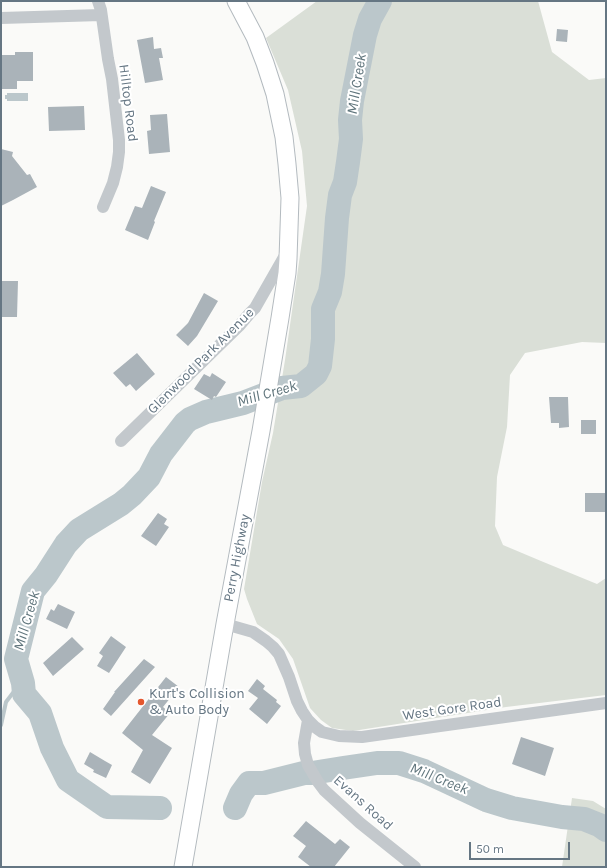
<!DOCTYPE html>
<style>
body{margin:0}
#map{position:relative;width:607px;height:868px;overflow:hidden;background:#fafaf8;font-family:Karla,sans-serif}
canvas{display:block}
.frame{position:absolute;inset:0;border:2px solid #657683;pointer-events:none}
.scale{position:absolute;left:469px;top:842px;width:101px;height:18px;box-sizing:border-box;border:2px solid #657683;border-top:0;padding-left:5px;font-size:12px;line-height:14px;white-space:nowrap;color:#657683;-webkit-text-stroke:3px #fff;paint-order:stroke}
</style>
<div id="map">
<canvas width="607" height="868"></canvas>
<div class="frame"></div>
<div class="scale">50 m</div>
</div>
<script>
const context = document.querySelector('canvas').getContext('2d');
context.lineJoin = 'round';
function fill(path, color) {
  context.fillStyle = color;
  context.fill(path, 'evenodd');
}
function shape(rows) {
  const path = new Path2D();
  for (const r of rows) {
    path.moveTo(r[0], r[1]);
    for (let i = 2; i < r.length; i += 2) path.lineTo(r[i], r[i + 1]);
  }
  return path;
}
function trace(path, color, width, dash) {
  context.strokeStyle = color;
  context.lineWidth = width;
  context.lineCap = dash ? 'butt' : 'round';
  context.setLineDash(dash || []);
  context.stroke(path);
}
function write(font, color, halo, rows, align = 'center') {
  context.font = font + ' Karla,sans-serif';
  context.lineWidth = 4;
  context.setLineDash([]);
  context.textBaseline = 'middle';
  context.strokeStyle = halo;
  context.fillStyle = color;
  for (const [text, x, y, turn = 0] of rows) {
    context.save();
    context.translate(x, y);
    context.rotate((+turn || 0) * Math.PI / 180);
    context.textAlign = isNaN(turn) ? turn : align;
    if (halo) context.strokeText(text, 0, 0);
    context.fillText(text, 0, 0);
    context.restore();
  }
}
fill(shape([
 [317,1,538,1,552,52,589,80,606,78,606,343,582,342,525,353,510,375,507,427,497,477,495,526,503,545,541,561,597,584,606,578,606,695,506,707,353,731,332,728,321,720,310,708,293,659,279,639,257,624,247,599,244,589,262,482,273,433,285,360,307,206,302,151,288,90,266,38],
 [572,798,593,801,606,809,606,867,562,867]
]), '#dadfd7');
fill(shape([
 [7,93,28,93,28,101,7,101,7,99,5,99,5,95,7,95]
]), '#bbc7cb');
trace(shape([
 [1,725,6,702,22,681]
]), '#bbc7cb', 4);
trace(shape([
 [160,808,107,807,68,780,52,748,40,713,24,694,23,683,16,659,33,591,46,575,66,544,79,530,121,504,132,495,149,477,161,454,185,423,190,419,206,412,243,403,282,388,301,386,316,374,320,366,323,339,323,309,330,292,333,274,337,218,340,195,345,182,348,162,351,139,350,120,352,101,365,35,370,19,380,1],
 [235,808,241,794,249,783,264,783,304,773,312,773,343,768,377,763,399,763,424,771,486,800,512,808,562,817,584,819,599,825,606,830]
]), '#bbc7cb', 24);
fill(shape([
 [557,29,568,30,567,42,556,41],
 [153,37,154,49,161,48,163,58,159,58,163,80,145,83,137,40],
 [15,52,33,52,33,81,17,81,17,89,1,89,1,55,15,55],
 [84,106,85,130,49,131,48,107],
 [167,114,170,152,149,154,147,131,151,130,150,115],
 [1,149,13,152,12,156,27,175,30,174,37,187,13,200,1,206],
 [151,186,166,192,154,221,155,222,148,240,125,230,135,206,142,208],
 [1,281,18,281,17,317,1,317],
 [204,293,218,301,197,336,188,346,176,335,188,323],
 [137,353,155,374,136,391,130,384,126,387,113,373],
 [212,373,226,382,216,397,214,396,212,400,194,389,204,374,210,377],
 [549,397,568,397,569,427,559,428,559,423,551,423],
 [581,420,596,420,596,434,581,434],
 [585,493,606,493,606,512,585,512],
 [158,513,167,519,164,524,169,527,156,546,141,536],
 [58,604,75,612,67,629,46,619,51,609,54,611],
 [111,636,126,647,109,673,97,666,103,656,99,653],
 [72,637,84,649,53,676,43,663],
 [144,659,155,667,111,716,103,709,115,692,114,692],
 [166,677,179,687,163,707,170,713,152,735,172,748,150,784,131,772,143,750,122,733],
 [257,679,265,686,263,689,277,700,276,702,281,706,267,724,249,709,258,698,248,691],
 [521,737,554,748,545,776,512,764],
 [90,752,105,761,112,765,106,778,93,772,94,770,84,764],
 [306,821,335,844,340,839,350,847,334,867,311,867,298,857,306,846,293,836]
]), '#aab3b9');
const secondary = shape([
 [183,867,225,624,261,431,280,318,287,273,288,259,290,198,287,164,284,137,275,94,265,63,255,37,236,1]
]);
trace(secondary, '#b3babf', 19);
trace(shape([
 [98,1,101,10,108,59,112,79,119,140,119,152,117,167,113,183,103,207],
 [1,18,101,15],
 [121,441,239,326,250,313,255,308,287,252],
 [225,624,253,632,266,641,273,647,279,654,289,677,297,701,302,711,308,720,304,743,305,754,308,765,318,782,324,790,360,823,415,867],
 [308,720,315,727,322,732,339,736,362,737,440,726,606,703]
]), '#c3c8cc', 12);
trace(secondary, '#fff', 17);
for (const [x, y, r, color] of [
 [141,702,4,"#e4572e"]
]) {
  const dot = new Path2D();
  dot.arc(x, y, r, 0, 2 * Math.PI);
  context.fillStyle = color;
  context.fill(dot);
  trace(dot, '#fff', 1.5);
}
write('14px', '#657683', '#fff', [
 ["Hilltop Road",128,103,83],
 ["Glenwood Park Avenue",201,361,-45],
 ["Perry Highway",237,558,-79],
 ["West Gore Road",452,709,-8],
 ["Evans Road",363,803,42]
]);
write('14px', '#657683', '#fff', [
 ["Kurt's Collision",149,694],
 ["& Auto Body",149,710]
], 'left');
write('italic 15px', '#60757c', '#fff', [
 ["Mill Creek",357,84,-81],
 ["Mill Creek",267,394,-16],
 ["Mill Creek",27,621,-74],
 ["Mill Creek",439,779,22]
]);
</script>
